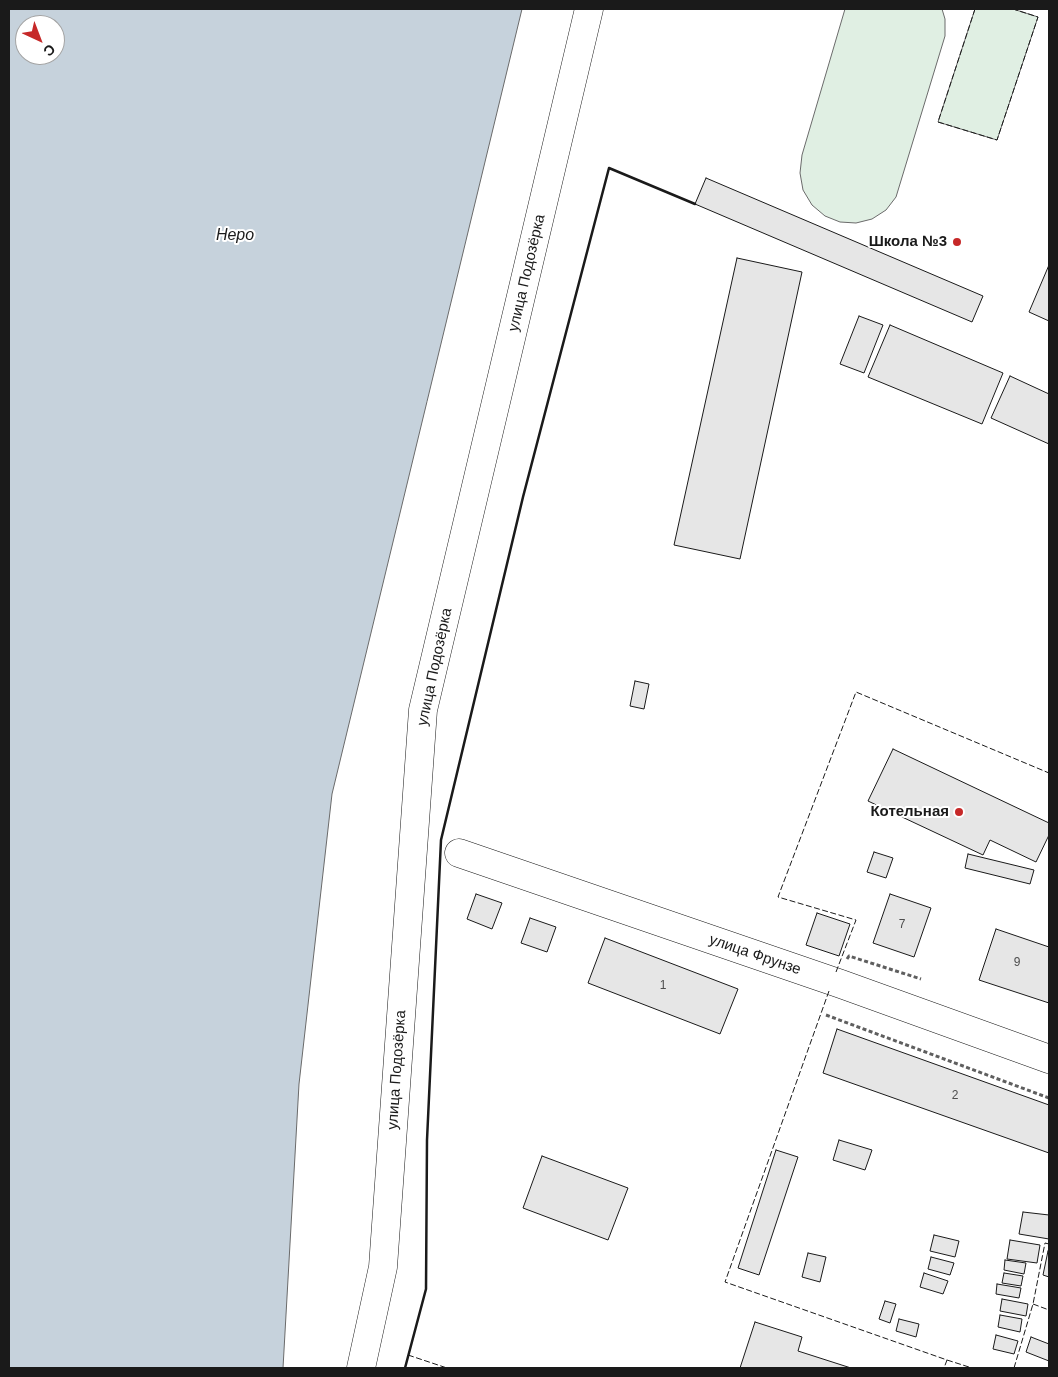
<!DOCTYPE html>
<meta charset="utf-8">
<style>
body{margin:0}
#map{position:relative;width:1058px;height:1377px;overflow:hidden;background:#fff;font-family:Helvetica,sans-serif}
canvas{display:block}
.frame{position:absolute;inset:0;border:10px solid #1a1a1a;pointer-events:none}
.north{position:absolute;left:15px;top:15px;width:50px;height:50px;box-sizing:border-box;background:#fff;border:1px solid #a3a3a3;border-radius:50%;rotate:137deg;font-size:14px;font-weight:700;line-height:20px;text-align:center;color:#1a1a1a}
.north::after{content:'';display:block;margin:auto;width:18px;height:22px;background:#c62828;clip-path:polygon(50% 0,100% 100%,50% 72%,0 100%)}
</style>
<div id="map">
<canvas width="1058" height="1377"></canvas>
<div class="frame"></div>
<div class="north">С</div>
</div>
<script>
const context = document.querySelector('canvas').getContext('2d');
context.lineJoin = 'round';
function fill(path, color) {
  context.fillStyle = color;
  context.fill(path, 'evenodd');
}
function shape(rows) {
  const path = new Path2D();
  for (const r of rows) {
    path.moveTo(r[0], r[1]);
    for (let i = 2; i < r.length; i += 2) path.lineTo(r[i], r[i + 1]);
  }
  return path;
}
function trace(path, color, width, dash) {
  context.strokeStyle = color;
  context.lineWidth = width;
  context.lineCap = dash ? 'butt' : 'round';
  context.setLineDash(dash || []);
  context.stroke(path);
}
function write(font, color, halo, rows, align = 'center') {
  context.font = font + ' Helvetica,sans-serif';
  context.lineWidth = 4;
  context.setLineDash([]);
  context.textBaseline = 'middle';
  context.strokeStyle = halo;
  context.fillStyle = color;
  for (const [text, x, y, turn = 0] of rows) {
    context.save();
    context.translate(x, y);
    context.rotate((+turn || 0) * Math.PI / 180);
    context.textAlign = isNaN(turn) ? turn : align;
    if (halo) context.strokeText(text, 0, 0);
    context.fillText(text, 0, 0);
    context.restore();
  }
}
const green = shape([
 [845,9,942,9,945,19,945,36,896,197,886,210,872,219,856,223,840,222,825,216,812,205,803,190,800,173,802,155,845,9],
 [975,9,1013,9,1038,17,997,140,938,122,975,9]
]);
fill(green, '#e0efe3');
trace(green, '#6a6a6a', 1);
const water = shape([
 [9,9,522,9,332,794,299,1084,283,1368,9,1368,9,9],
 [25,25,55,25,55,55,25,55,25,25]
]);
fill(water, '#c6d2dc');
trace(water, '#6a6a6a', 1);
const building = shape([
 [706,178,983,296,972,322,695,204,706,178],
 [737,258,802,272,740,559,674,545,737,258],
 [1049,265,1049,321,1029,312,1049,265],
 [859,316,883,325,864,373,840,364,859,316],
 [890,325,1003,373,982,424,868,377,890,325],
 [1010,376,1049,394,1049,444,991,418,1010,376],
 [635,681,649,684,644,709,630,706,635,681],
 [893,749,1049,823,1049,835,1036,862,990,840,983,855,868,801,893,749],
 [874,852,893,858,886,878,867,872,874,852],
 [968,854,1034,870,1030,884,965,868,968,854],
 [476,894,502,903,492,929,467,919,476,894],
 [890,894,931,908,914,957,873,943,890,894],
 [817,913,850,924,839,956,806,945,817,913],
 [530,918,556,927,547,952,521,943,530,918],
 [996,929,1049,947,1049,1003,979,980,996,929],
 [605,938,738,989,720,1034,588,983,605,938],
 [837,1029,1049,1105,1049,1153,823,1073,837,1029],
 [839,1140,872,1150,865,1170,833,1160,839,1140],
 [776,1150,798,1157,759,1275,738,1268,776,1150],
 [542,1156,628,1188,608,1240,523,1208,542,1156],
 [1023,1212,1049,1215,1049,1239,1019,1234,1023,1212],
 [934,1235,959,1241,955,1257,930,1251,934,1235],
 [1010,1240,1040,1245,1037,1263,1007,1259,1010,1240],
 [1048,1251,1049,1251,1049,1277,1043,1275,1048,1251],
 [808,1253,826,1257,820,1282,802,1277,808,1253],
 [931,1257,954,1263,950,1275,928,1269,931,1257],
 [1005,1260,1026,1263,1024,1274,1004,1270,1005,1260],
 [924,1273,948,1281,943,1294,920,1287,924,1273],
 [1004,1273,1023,1276,1021,1286,1002,1283,1004,1273],
 [997,1284,1021,1288,1019,1298,996,1294,997,1284],
 [1002,1299,1028,1304,1026,1316,1000,1311,1002,1299],
 [885,1301,896,1304,890,1323,879,1319,885,1301],
 [1000,1315,1022,1319,1020,1332,998,1327,1000,1315],
 [899,1319,919,1324,916,1337,896,1331,899,1319],
 [755,1322,802,1337,798,1351,851,1368,740,1368,755,1322],
 [996,1335,1018,1341,1014,1354,993,1349,996,1335],
 [1031,1337,1049,1344,1049,1361,1026,1352,1031,1337]
]);
fill(building, '#e6e6e6');
trace(building, '#1a1a1a', 1);
const minor = shape([
 [459,853,841,984,1049,1059],
 [361,1368,383,1267,423,710,589,9]
]);
trace(minor, '#1a1a1a', 29);
trace(shape([
 [847,959,849,956,921,979],
 [826,1015,1049,1098]
]), '#5f5f5f', 3, [4, 2.5]);
trace(minor, '#fff', 28);
trace(shape([
 [975,9,938,122,997,140,1038,17,1013,9],
 [836,972,856,920,778,897,856,692,1049,773],
 [829,991,725,1282,947,1360,944,1368],
 [1033,1304,1049,1310],
 [408,1355,447,1368],
 [947,1360,972,1368],
 [1014,1368,1033,1304,1045,1243,1049,1244]
]), '#1a1a1a', 1, [6, 2.5]);
trace(shape([
 [405,1368,426,1289,427,1140,441,840,523,497,609,168,695,204]
]), '#1a1a1a', 2.5);
for (const [x, y, r, color] of [
 [957,242,5,"#c62828"],
 [959,812,5,"#c62828"]
]) {
  const dot = new Path2D();
  dot.arc(x, y, r, 0, 2 * Math.PI);
  context.fillStyle = color;
  context.fill(dot);
  trace(dot, '#fff', 2);
}
write('12px', '#4d4d4d', null, [
 ["7",902,925],
 ["9",1017,963],
 ["1",663,986],
 ["2",955,1096]
]);
write('bold 15px', '#1a1a1a', '#fff', [
 ["Школа №3",947,242],
 ["Котельная",949,812]
], 'right');
write('15px', '#1a1a1a', '#fff', [
 ["улица Подозёрка",527,273,-77],
 ["улица Подозёрка",435,667,-78],
 ["улица Фрунзе",755,955,19],
 ["улица Подозёрка",397,1070,-86]
]);
write('italic 16px', '#1a1a1a', '#fff', [
 ["Неро",235,236]
]);
</script>
